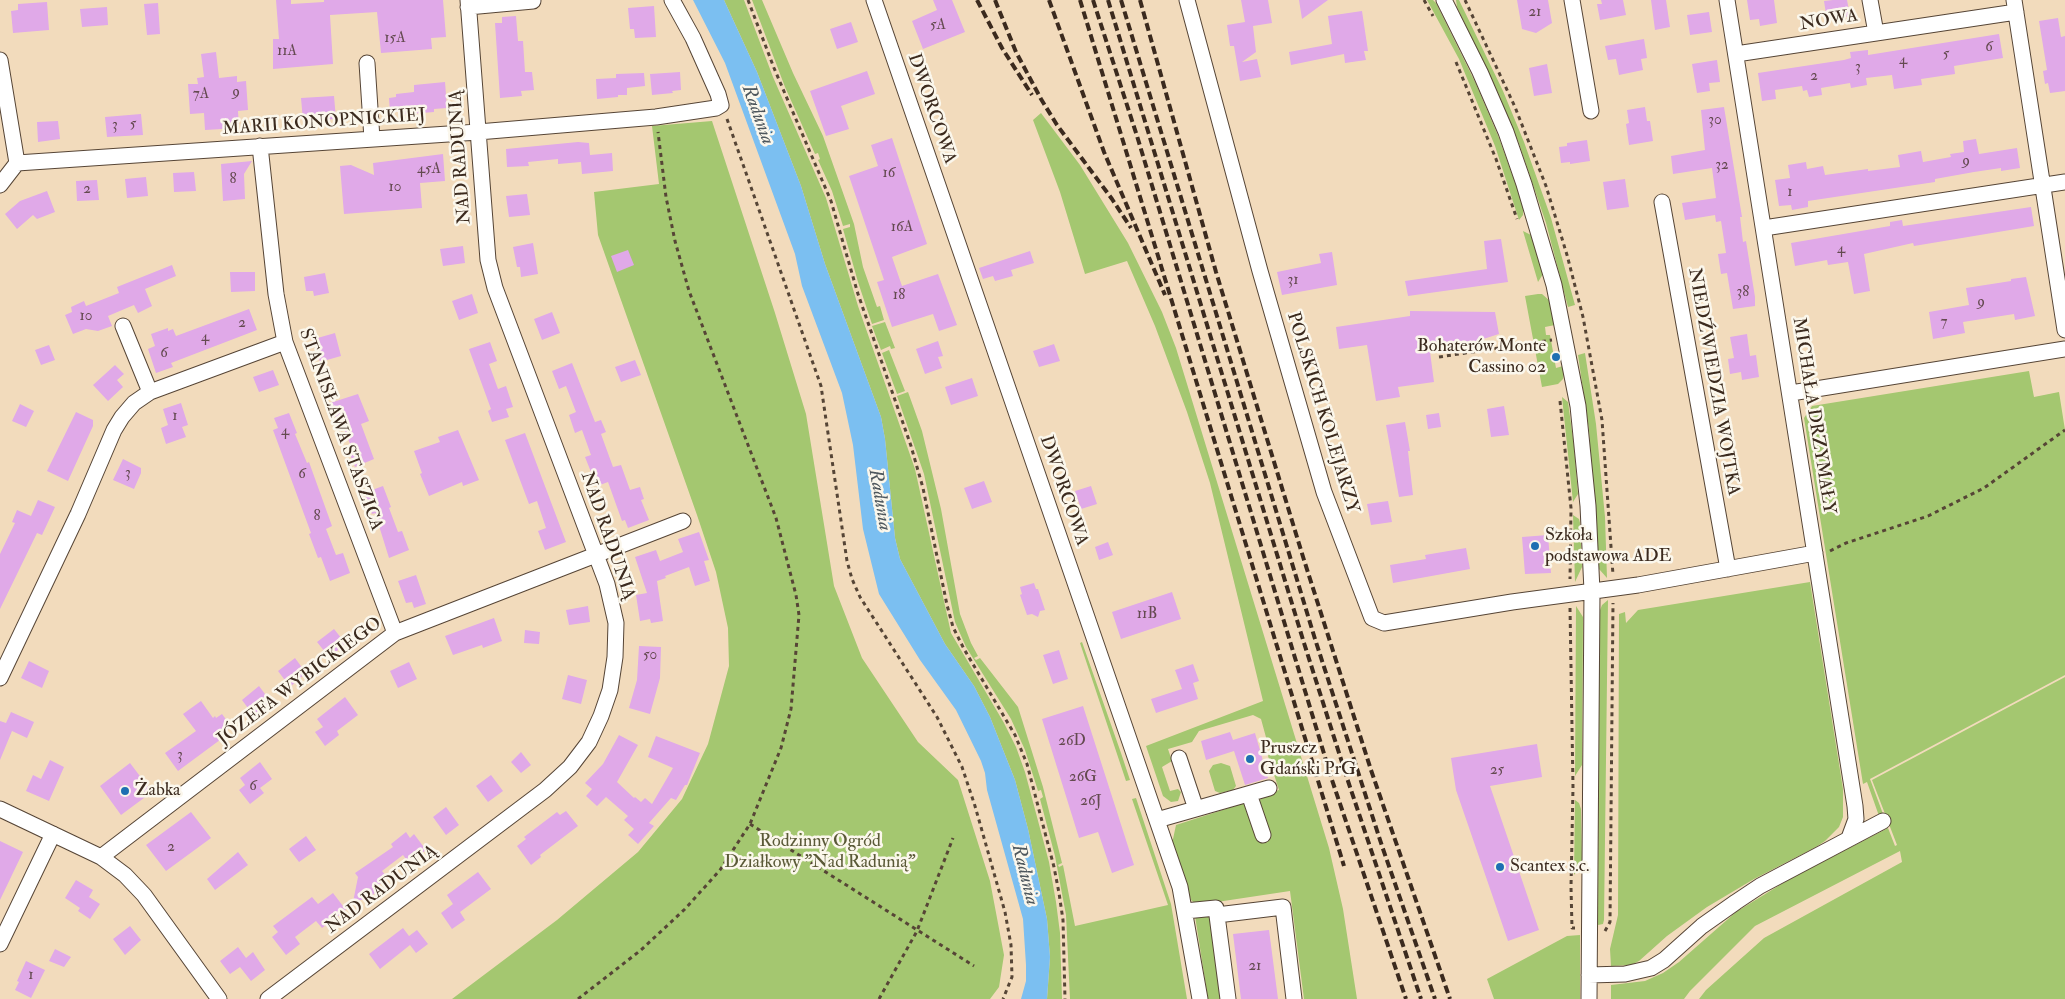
<!DOCTYPE html>
<meta charset="utf-8">
<style>
body{margin:0}
canvas{display:block;background:#f2dbbc}
</style>
<canvas width="2065" height="999"></canvas>
<script>
const context = document.querySelector('canvas').getContext('2d');
context.lineJoin = 'round';
function fill(path, color) {
  context.fillStyle = color;
  context.fill(path, 'evenodd');
}
function shape(rows) {
  const path = new Path2D();
  for (const r of rows) {
    path.moveTo(r[0], r[1]);
    for (let i = 2; i < r.length; i += 2) path.lineTo(r[i], r[i + 1]);
  }
  return path;
}
function trace(path, color, width, dash) {
  context.strokeStyle = color;
  context.lineWidth = width;
  context.lineCap = dash ? 'butt' : 'round';
  context.setLineDash(dash || []);
  context.stroke(path);
}
function write(font, color, halo, rows, align = 'center') {
  context.font = font + ' "IM FELL Double Pica",serif';
  context.lineWidth = 5;
  context.setLineDash([]);
  context.textBaseline = 'middle';
  context.strokeStyle = halo;
  context.fillStyle = color;
  for (const [text, x, y, turn = 0] of rows) {
    context.save();
    context.translate(x, y);
    context.rotate((+turn || 0) * Math.PI / 180);
    context.textAlign = isNaN(turn) ? turn : align;
    if (halo) context.strokeText(text, 0, 0);
    context.fillText(text, 0, 0);
    context.restore();
  }
}
fill(shape([
 [724,0,744,0,773,77,826,198,858,306,915,469,951,633,1004,723,1016,747,1025,772,1049,862,1056,902,1060,933,1062,999,1047,999,1050,957,1047,919,1028,829,1015,780,990,717,974,686,945,644,900,559,895,538,885,439,881,417,825,264,801,186,757,72],
 [752,0,762,0,793,73,823,136,854,224,863,267,877,307,880,306,884,320,872,324,858,282,843,229,850,227,850,224,843,226,832,191,818,160,820,159,818,153,815,154,785,87],
 [1427,0,1433,0,1436,3,1476,84,1499,138,1523,205,1523,215,1519,220,1495,146,1459,59],
 [1456,0,1459,0,1503,91,1524,142,1551,218,1575,305,1568,307,1546,223,1518,141,1498,93,1457,7],
 [1041,113,1080,165,1128,243,1162,312,1176,348,1329,848,1343,909,1357,999,1304,999,1290,891,1197,905,1191,900,1172,840,1173,839,1176,825,1235,806,1234,804,1258,803,1263,795,1279,790,1268,756,1270,752,1261,719,1253,715,1199,731,1192,742,1168,749,1172,761,1162,767,1170,791,1178,789,1181,792,1178,801,1171,802,1163,796,1146,746,1263,701,1210,483,1187,412,1155,326,1127,261,1085,274,1060,192,1033,120],
 [712,121,775,313,806,414,834,586,862,658,918,742,958,780,990,881,1004,955,999,987,990,999,452,999,557,920,638,852,682,799,708,744,729,666,728,628,716,572,697,515,598,235,594,192,659,184,652,126],
 [1523,231,1533,236,1543,274,1538,282],
 [1538,294,1542,294,1550,301,1555,325,1545,327,1546,335,1550,335,1556,368,1563,366,1564,374,1563,379,1558,384,1542,387,1525,296],
 [885,322,895,348,891,349,890,346,881,350,872,326],
 [889,350,905,391,897,394,882,353],
 [1585,353,1596,424,1605,517,1607,578,1599,569,1598,564,1589,430,1578,355],
 [2029,371,2034,397,2059,392,2065,430,2065,675,1870,779,1883,814,1879,816,1867,782,1863,784,1804,418,1812,406],
 [908,392,922,431,941,509,960,614,971,643,978,656,974,658,976,660,980,658,1018,707,1043,787,1062,863,1058,865,1059,867,1063,865,1075,926,1168,905,1132,799,1136,798,1171,904,1187,999,1070,999,1066,915,1055,856,1040,799,1043,797,1041,790,1038,791,1025,750,1011,719,966,647,955,622,924,474,897,396],
 [1562,397,1568,402,1574,446,1578,494,1573,502],
 [1573,515,1579,519,1580,523,1582,567,1575,582],
 [1810,582,1843,789,1843,817,1839,827,1825,841,1816,847,1754,879,1707,907,1667,936,1639,961,1631,965,1611,966,1610,949,1618,915,1619,614,1625,612,1626,623,1638,610],
 [1608,600,1604,920,1603,924,1598,925,1599,613,1602,605],
 [1576,606,1583,617,1582,765,1575,776],
 [1082,642,1121,753,1130,780,1126,781,1080,643],
 [2065,677,2065,999,1699,999,1706,990,1764,938,1902,862,1900,851,1755,926,1690,991,1684,999,1611,999,1611,985,1645,981,1663,973,1679,962,1736,912,1788,880,1888,828,1895,846,1897,845,1872,780],
 [1221,763,1230,766,1236,786,1233,790,1220,793,1215,791,1209,771,1213,765],
 [1575,800,1579,803,1581,809,1582,863,1574,875],
 [1205,915,1211,919,1221,999,1208,999,1195,916],
 [1580,935,1580,999,1494,999,1487,979,1567,936]
]), '#a4c770');
fill(shape([
 [693,0,724,0,757,72,801,186,825,264,881,417,885,439,895,538,900,559,945,644,974,686,990,717,1015,780,1028,829,1047,919,1050,957,1047,999,1021,999,1026,981,1026,965,1023,919,987,790,985,773,981,761,956,710,920,660,879,594,863,529,853,445,842,393,802,286,795,254,725,63]
]), '#7bbff1');
fill(shape([
 [276,0,291,0,291,4,324,2,324,0,443,0,446,37,431,38,432,49,381,53,377,12,330,15,333,64,273,69,273,39,279,39],
 [933,0,952,0,965,32,923,49,912,21,937,10],
 [1241,0,1268,0,1272,23,1253,26,1256,52,1242,62,1257,59,1261,77,1240,81,1234,46,1230,46,1227,25,1245,22],
 [1299,0,1328,0,1302,19],
 [1517,0,1548,0,1552,23,1536,33,1522,29],
 [1601,0,1623,0,1626,15,1600,20,1597,4,1602,4],
 [1651,0,1666,0,1670,27,1655,30],
 [1747,0,1774,0,1777,23,1760,26,1759,19,1750,20],
 [1833,0,1847,0,1850,16,1827,20,1824,1],
 [47,2,49,30,13,33,11,11,18,10,18,4],
 [158,3,160,34,147,35,144,4],
 [654,6,656,37,635,38,634,29,630,29,628,8],
 [107,7,108,25,82,27,80,9],
 [1362,11,1368,51,1364,51,1366,60,1345,63,1344,54,1291,65,1289,52,1332,44,1328,16],
 [1709,12,1712,32,1690,35,1687,15],
 [516,16,518,41,523,41,525,72,532,72,534,90,521,91,522,96,500,98,495,23,502,23,502,17],
 [2058,18,2061,37,2065,36,2065,91,2050,93,2048,83,2045,84,2043,71,2047,70,2039,21],
 [851,22,858,42,837,49,830,29],
 [1999,34,2003,58,1954,66,1955,74,1921,79,1922,85,1894,89,1892,75,1866,78,1867,85,1851,88,1850,83,1821,88,1822,95,1809,97,1807,90,1803,91,1802,86,1775,90,1776,99,1762,101,1758,73,1844,60,1851,58,1850,52,1868,50,1868,55],
 [1644,39,1647,58,1641,59,1643,70,1619,75,1616,59,1608,60,1605,46],
 [216,52,219,78,237,76,237,82,246,81,248,110,238,111,239,128,205,130,204,113,190,114,188,84,198,84,197,78,204,77,201,54],
 [1717,60,1720,82,1709,83,1710,91,1697,93,1692,64],
 [1547,64,1552,93,1534,96,1529,68],
 [867,71,875,94,841,106,849,129,826,136,810,91],
 [680,72,681,90,672,91,673,93,652,95,650,74],
 [644,73,645,86,627,88,627,95,618,95,618,97,597,99,596,79,616,78,616,74],
 [445,82,447,108,434,109,434,112,398,115,398,112,390,112,389,98,396,97,396,94,414,92,414,85],
 [334,96,336,119,303,121,301,98],
 [1645,107,1647,121,1650,121,1653,141,1629,145,1626,124,1629,123,1627,110],
 [1724,107,1742,217,1740,217,1743,242,1746,241,1755,297,1755,306,1733,309,1727,273,1721,274,1718,254,1726,253,1721,221,1716,222,1715,215,1685,220,1682,203,1716,198,1712,168,1673,174,1671,156,1705,150,1701,110],
 [141,114,143,135,107,137,105,117],
 [58,121,60,139,38,142,37,122],
 [892,138,927,244,892,257,902,286,938,274,957,325,939,331,933,314,892,327,877,282,884,280,849,176,878,166,871,145],
 [1976,139,1979,154,2017,148,2020,168,2001,171,2001,168,1974,172,1935,179,1935,182,1808,201,1808,207,1792,210,1791,205,1779,206,1775,180,1790,178,1788,165,1806,162,1807,169,1823,166,1825,175,1868,169,1868,171,1900,167,1898,155,1921,151,1923,162,1951,157,1950,154,1964,152,1963,141],
 [1587,140,1590,161,1570,164,1570,162,1561,163,1559,147,1567,146,1567,143],
 [578,142,589,143,590,155,612,153,613,171,582,174,581,162,558,164,558,159,528,162,529,166,507,167,506,149],
 [443,154,445,181,420,183,422,208,344,214,340,166,351,165,374,175,373,163],
 [252,161,244,174,245,199,223,201,221,164],
 [194,172,196,191,174,192,173,173],
 [146,177,148,196,127,198,125,179],
 [1625,179,1629,207,1607,210,1603,182],
 [97,180,99,200,77,201,76,181],
 [47,191,55,212,37,219,33,215,17,229,5,214,20,201],
 [527,194,530,215,509,217,506,196],
 [2031,207,2034,226,1914,246,1913,243,1864,254,1870,291,1854,294,1848,262,1828,265,1827,260,1795,266,1791,243,1890,226,1890,222,1902,220,1903,226],
 [1501,239,1508,282,1408,296,1405,281,1487,269,1484,241],
 [533,243,538,274,521,277,520,267,517,267,513,247],
 [463,246,465,263,443,266,440,249],
 [628,250,634,265,617,272,611,256],
 [1030,251,1034,263,1011,270,1013,276,995,281,993,276,983,279,979,268],
 [1332,252,1337,285,1282,295,1277,272,1321,263,1319,254],
 [172,265,176,276,145,289,152,306,138,313,134,305,108,316,112,326,98,331,86,329,73,334,65,315,72,312,71,307,84,301,86,306,119,293,117,287],
 [230,272,255,272,255,291,231,292],
 [325,273,329,293,314,296,313,291,306,291,304,277],
 [2026,277,2035,316,2015,320,2014,314,1963,322,1965,333,1933,339,1929,312,1969,305,1966,288,2011,281,2011,279],
 [472,294,478,313,459,320,452,301],
 [249,309,257,330,171,363,173,367,156,373,148,349,155,346,151,334,168,328,168,331,173,329,176,336],
 [1410,311,1495,312,1499,334,1455,348,1430,352,1434,382,1398,387,1400,397,1376,401,1367,345,1339,349,1336,327,1410,316],
 [552,312,560,333,542,340,534,319],
 [335,333,341,356,320,362,314,339],
 [1747,334,1750,356,1756,355,1759,377,1742,380,1741,372,1730,374,1728,359,1734,358,1730,337],
 [938,341,943,356,938,357,942,368,925,374,916,349],
 [490,342,497,361,489,364,498,389,506,386,513,407,506,409,509,417,492,422,488,411,491,409,469,349],
 [1054,344,1060,361,1039,367,1033,351],
 [49,345,55,360,41,365,35,350],
 [635,360,641,375,621,382,615,367],
 [572,363,595,422,601,420,606,432,601,434,613,467,621,465,630,490,640,487,644,499,641,500,649,520,628,528,625,520,622,521,608,482,600,485,597,476,593,477,585,457,591,455,582,430,575,433,569,415,576,412,566,386,559,389,552,371],
 [115,365,124,374,117,380,123,387,108,401,93,385],
 [273,370,279,385,259,392,253,377],
 [972,378,978,396,951,405,945,387],
 [358,394,369,421,361,424,374,459,355,467,347,447,351,446,341,422,338,423,330,403],
 [181,403,188,425,182,427,186,437,166,444,161,428,168,425,163,409],
 [20,404,34,411,26,427,12,421],
 [1504,406,1509,435,1491,437,1487,409],
 [76,412,93,420,93,426,68,481,47,471],
 [289,413,297,433,295,434,307,463,309,462,332,526,326,529,336,555,343,553,350,573,330,581,321,557,318,558,309,534,311,533,273,430,278,428,274,418],
 [1439,413,1441,427,1428,429,1426,415],
 [1405,422,1410,451,1408,451,1413,495,1399,497,1386,425],
 [458,430,479,480,463,486,462,482,429,496,420,474,422,473,414,451,440,442,438,437],
 [525,433,566,542,545,550,538,531,546,528,537,501,529,504,505,440],
 [123,459,141,468,141,473,134,489,113,480],
 [984,481,992,502,972,509,964,488],
 [383,486,391,507,389,508,398,532,402,531,409,550,389,558,375,513,372,514,364,493],
 [1091,486,1097,504,1081,509,1075,491],
 [38,500,55,507,42,535,37,533,0,609,0,554,15,523,12,522,17,510,31,516],
 [1388,501,1392,522,1371,525,1367,504],
 [699,532,709,560,704,561,710,581,695,586,689,567,665,576,666,578,657,581,663,621,651,623,650,619,640,621,636,595,647,593,635,557,656,550,660,561,683,552,678,539],
 [1548,535,1551,573,1525,574,1522,537],
 [1108,542,1113,555,1099,560,1095,547],
 [1466,548,1470,569,1393,583,1390,565,1426,559,1425,555],
 [416,575,426,604,414,608,412,602,406,603,398,581],
 [1034,583,1036,589,1038,589,1045,610,1040,611,1038,617,1032,614,1027,615,1020,595,1022,594,1020,587],
 [1172,592,1181,619,1121,639,1112,612],
 [588,606,590,622,569,625,566,610],
 [494,618,502,641,483,648,482,645,453,655,445,636],
 [334,629,346,644,329,657,317,642],
 [525,630,540,632,539,644,524,643],
 [639,646,661,647,660,678,650,714,629,708,637,680],
 [1059,650,1068,679,1053,684,1043,655],
 [295,658,306,673,290,687,278,671],
 [29,661,49,671,42,688,21,678],
 [409,662,417,679,398,688,390,671],
 [1193,664,1199,681,1193,683,1198,699,1156,713,1151,699,1182,689,1175,670],
 [568,675,587,680,581,704,562,699],
 [259,686,271,702,253,715,242,700],
 [345,697,358,715,337,731,339,735,325,746,315,732,323,727,317,719],
 [201,701,213,718,215,716,216,718,222,714,231,726,227,730,228,734,178,771,165,753,196,731,183,714],
 [1083,706,1134,865,1112,873,1098,832,1079,838,1042,719],
 [11,712,34,722,27,738,12,731,0,760,0,721,6,723],
 [1230,732,1233,740,1255,733,1268,778,1245,785,1234,751,1206,760,1201,741],
 [619,735,638,745,617,782,634,798,635,797,641,802,645,798,652,804,673,768,648,757,656,736,700,753,687,785,685,785,676,800,671,798,649,823,654,826,638,844,628,835,634,829,624,820,628,816,606,797,597,806,586,796,592,789,585,783,603,764],
 [1537,744,1542,777,1490,786,1539,930,1508,941,1456,790,1451,758],
 [521,752,531,765,521,773,511,762],
 [50,760,64,767,49,801,26,791,33,775,41,779],
 [260,762,272,779,260,788,264,793,250,804,239,790,245,785,240,778],
 [130,763,152,792,121,815,100,786],
 [491,775,503,791,488,802,476,786],
 [446,807,459,825,446,835,433,817],
 [566,811,578,826,540,855,541,857,531,865,517,846,526,839,524,837,557,812,560,815],
 [191,812,211,838,166,871,146,845],
 [406,832,410,838,414,834,426,850,409,863,403,855,382,871,388,878,373,889,376,892,369,898,353,902,358,877,355,873,393,847,391,844],
 [306,836,316,850,299,862,289,849],
 [0,841,23,852,0,900],
 [238,852,248,865,215,890,207,879],
 [478,872,491,889,460,912,465,920,452,929,441,913,453,904,447,895],
 [76,880,93,890,89,897,100,904,90,919,78,911,80,908,65,898],
 [333,893,346,910,322,928,316,921,295,937,300,944,286,955,272,937,278,932,273,926,312,897,318,904],
 [130,926,141,940,125,955,113,939],
 [403,928,409,936,417,930,428,944,416,953,410,945,380,969,369,954],
 [1269,930,1278,999,1241,999,1233,934],
 [238,947,246,958,253,952,265,970,251,981,240,967,230,974,220,961],
 [55,949,71,957,64,967,49,961],
 [26,961,45,970,31,998,15,990,19,982,17,981]
]), '#e0a9e8');
const minor = shape([
 [874,0,1180,887,1200,999],
 [1187,0,1260,271,1324,492,1372,618,1384,623,1512,602,1638,585,1815,553],
 [1444,0,1480,72,1506,132,1524,184,1554,285,1578,406,1588,506,1592,591,1589,999],
 [1572,0,1591,111],
 [1727,0,1855,806,1856,819,1849,838],
 [1870,0,1876,33],
 [2014,0,2065,330],
 [468,7,533,1],
 [1736,54,2016,12],
 [0,60,17,163,0,185],
 [367,63,372,139],
 [260,146,276,294,285,342,395,633],
 [17,163,478,132,656,117,716,108,721,105,718,94,693,38,672,0],
 [1662,202,1728,569],
 [1764,228,2065,182],
 [123,326,150,392],
 [1791,393,2065,349],
 [0,678,78,514,114,430,122,417,134,403,150,392,285,342],
 [1179,758,1196,809],
 [1249,794,1263,835],
 [0,809,101,857,125,875,144,895,219,999],
 [1157,820,1269,788],
 [101,857,395,633,683,521],
 [1185,911,1216,908,1228,999],
 [1217,915,1283,907,1294,999],
 [0,944,53,834],
 [1589,975,1625,974,1651,968,1664,960,1702,926,1736,902,1760,886,1883,821],
 [268,999,545,790,570,767,589,742,601,716,610,690,615,657,616,623,607,584,495,288,488,260,468,0]
]);
trace(minor, '#564536', 17);
trace(shape([
 [748,0,774,68,831,201,858,294,911,446,923,488,947,605,953,627,964,649,1015,735,1027,764,1054,867,1059,893,1063,920,1065,999],
 [1424,0,1433,16],
 [1465,0,1515,107,1546,186,1567,255,1583,317,1602,420,1613,575],
 [1456,62,1496,159,1517,219],
 [727,119,821,386,847,561,852,579,860,597,937,717,962,767,975,806,1005,912,1011,945,1012,977,1003,999],
 [1439,357,1552,340],
 [1560,401,1571,508,1570,579],
 [1830,551,1846,543,1928,516,1984,488,2065,430],
 [1570,608,1573,787,1571,887,1572,928,1575,928],
 [750,824,974,966],
 [1605,931,1610,922,1613,603],
 [578,999,641,950,685,909,720,870,750,824,781,748,791,709,799,615,796,595,776,518,689,291,675,241,666,197,658,132],
 [879,999,917,931,953,838]
]), '#564536', 3, [4, 4]);
trace(minor, '#fff', 15);
trace(shape([
 [977,0,1002,48,1032,95],
 [995,0,1016,52,1041,99,1057,125,1112,199,1131,228],
 [1049,0,1104,152,1165,295],
 [1080,0,1344,866],
 [1093,0,1137,136,1332,780,1406,999],
 [1108,0,1304,643,1347,778,1421,999],
 [1121,0,1315,639,1382,846,1435,999],
 [1140,0,1216,272,1304,560,1371,770,1450,999]
]), '#3b2a1e', 4, [8, 4]);
for (const [x, y, r, color] of [
 [1556,357,5,"#1f6fb2"],
 [1535,546,5,"#1f6fb2"],
 [1250,759,5,"#1f6fb2"],
 [125,791,5,"#1f6fb2"],
 [1500,867,5,"#1f6fb2"]
]) {
  const dot = new Path2D();
  dot.arc(x, y, r, 0, 2 * Math.PI);
  context.fillStyle = color;
  context.fill(dot);
  trace(dot, '#fbf7ec', 2);
}
write('15px', '#644a50', null, [
 ["21",1535,13],
 ["5A",938,26],
 ["15A",395,39],
 ["6",1989,48],
 ["11A",287,52],
 ["5",1946,55],
 ["4",1903,61],
 ["3",1858,68],
 ["2",1814,77],
 ["9",236,93],
 ["7A",201,95],
 ["30",1715,121],
 ["5",133,125],
 ["3",115,126],
 ["9",1966,162],
 ["32",1722,166],
 ["45A",429,170],
 ["16",889,174],
 ["8",233,180],
 ["10",395,188],
 ["2",87,190],
 ["1",1790,193],
 ["16A",902,228],
 ["4",1841,250],
 ["31",1293,281],
 ["38",1743,293],
 ["18",899,296],
 ["9",1981,303],
 ["10",86,317],
 ["7",1944,323],
 ["2",242,324],
 ["4",205,338],
 ["6",164,354],
 ["1",175,417],
 ["4",285,432],
 ["3",128,474],
 ["6",302,475],
 ["8",317,517],
 ["11B",1147,615],
 ["50",650,656],
 ["26D",1072,742],
 ["3",180,756],
 ["25",1497,771],
 ["26G",1083,778],
 ["6",253,787],
 ["26J",1091,802],
 ["2",171,848],
 ["21",1255,967],
 ["1",31,976]
]);
write('18px', '#3b2a1e', '#fbf7ec', [
 ["NOWA",1829,21,-9],
 ["DWORCOWA",931,109,71],
 ["MARII KONOPNICKIEJ",324,123,-4],
 ["NAD RADUNIĄ",461,157,-94],
 ["NIEDŹWIEDZIA WOJTKA",1713,382,80],
 ["POLSKICH KOLEJARZY",1322,413,73],
 ["MICHAŁA DRZYMAŁY",1813,416,81],
 ["STANISŁAWA STASZICA",340,430,70],
 ["DWORCOWA",1063,491,71],
 ["NAD RADUNIĄ",607,536,71],
 ["JÓZEFA WYBICKIEGO",300,682,-37],
 ["NAD RADUNIĄ",382,890,-37]
]);
write('18px', '#3b2a1e', '#fbf7ec', [
 ["Bohaterów Monte",1546,347,"right"],
 ["Cassino 02",1546,368,"right"],
 ["Szkoła",1545,536],
 ["podstawowa ADE",1545,557],
 ["Pruszcz",1260,749],
 ["Gdański PrG",1260,770],
 ["Żabka",135,791],
 ["Scantex s.c.",1510,867]
], 'left');
write('18px', '#5a5937', '#fbf7ec', [
 ["Rodzinny Ogród",820,842],
 ["Działkowy \"Nad Radunią\"",820,863]
]);
write('italic 19px', '#4e575d', '#fbf7ec', [
 ["Radunia",757,115,70],
 ["Radunia",879,500,80],
 ["Radunia",1024,875,76]
]);
</script>
